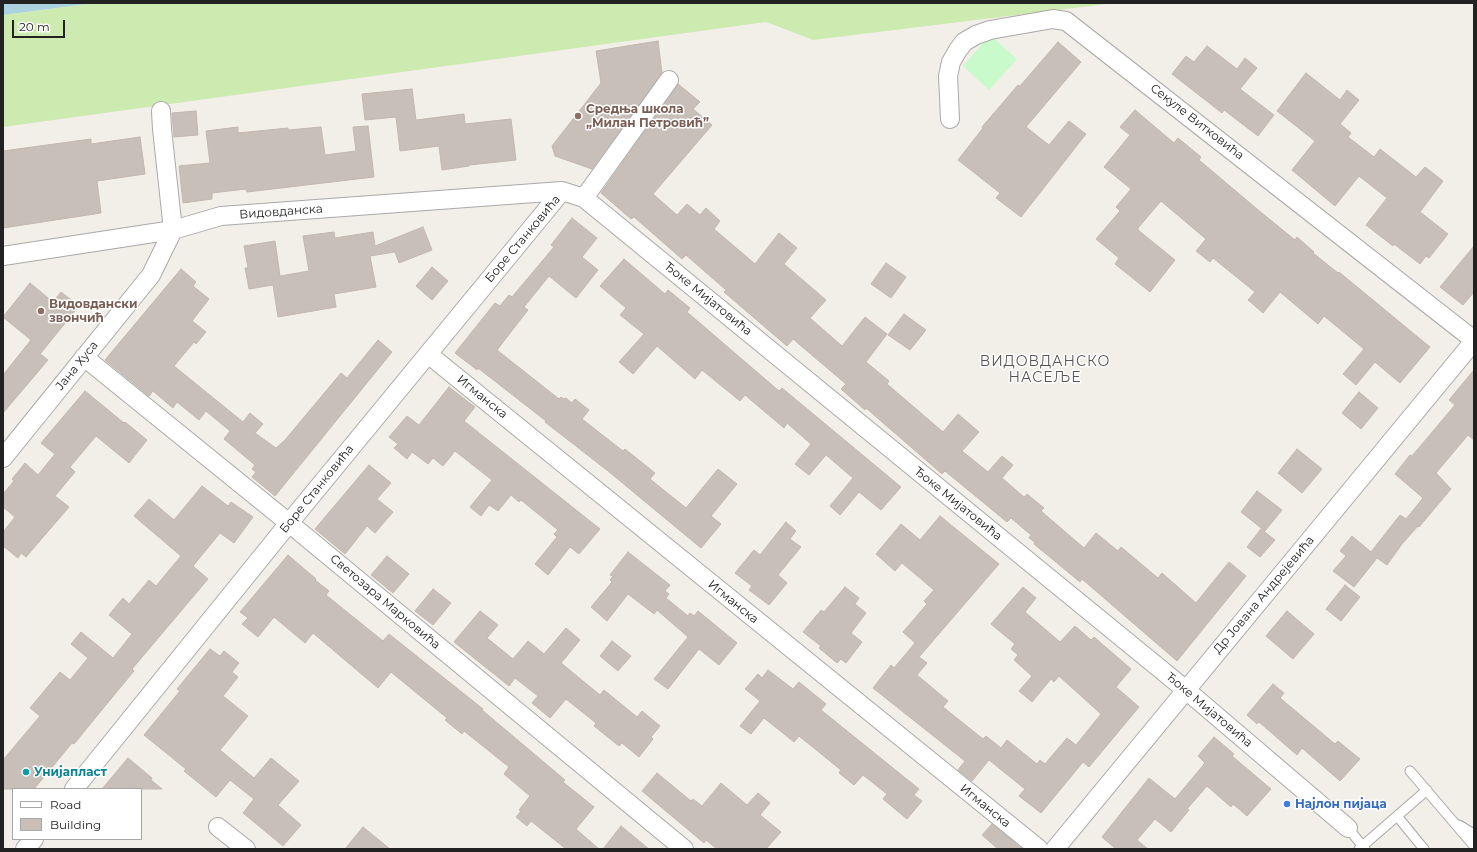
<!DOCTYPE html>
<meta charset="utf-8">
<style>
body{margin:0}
#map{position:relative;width:1477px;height:852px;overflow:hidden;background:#f2efe9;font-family:Montserrat,sans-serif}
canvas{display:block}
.frame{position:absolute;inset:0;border:4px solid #222;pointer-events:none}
.legend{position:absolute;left:12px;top:788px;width:130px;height:52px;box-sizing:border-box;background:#fff;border:1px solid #a7a7a7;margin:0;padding:5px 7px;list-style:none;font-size:12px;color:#222}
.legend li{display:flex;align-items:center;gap:8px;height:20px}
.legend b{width:20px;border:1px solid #a7a7a7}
.scale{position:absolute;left:12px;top:20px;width:53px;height:18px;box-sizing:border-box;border:2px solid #222;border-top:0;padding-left:5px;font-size:12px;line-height:14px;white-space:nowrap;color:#222;-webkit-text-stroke:3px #fff;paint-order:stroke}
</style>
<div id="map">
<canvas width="1477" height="852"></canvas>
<div class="frame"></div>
<ul class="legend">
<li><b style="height:5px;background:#fff"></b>Road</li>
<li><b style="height:11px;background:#c7bfb8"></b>Building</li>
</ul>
<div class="scale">20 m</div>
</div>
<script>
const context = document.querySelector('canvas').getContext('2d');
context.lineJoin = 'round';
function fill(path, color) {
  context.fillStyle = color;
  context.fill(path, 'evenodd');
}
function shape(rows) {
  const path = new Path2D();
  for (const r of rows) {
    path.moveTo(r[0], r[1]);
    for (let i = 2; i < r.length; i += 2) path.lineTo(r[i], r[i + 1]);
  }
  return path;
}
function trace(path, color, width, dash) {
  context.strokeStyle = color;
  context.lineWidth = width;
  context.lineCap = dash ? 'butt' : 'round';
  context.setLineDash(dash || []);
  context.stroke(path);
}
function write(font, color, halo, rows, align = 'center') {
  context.font = font + ' Montserrat,sans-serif';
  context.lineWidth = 3;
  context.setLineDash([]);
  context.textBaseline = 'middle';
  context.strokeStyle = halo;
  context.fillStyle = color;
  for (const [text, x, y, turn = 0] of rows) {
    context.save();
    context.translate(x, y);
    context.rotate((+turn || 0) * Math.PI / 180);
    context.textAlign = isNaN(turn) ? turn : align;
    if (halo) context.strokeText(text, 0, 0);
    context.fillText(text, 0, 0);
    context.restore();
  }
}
fill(shape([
 [94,3,1115,3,813,40,766,22,3,127,3,15]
]), '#cdebb0');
fill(shape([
 [990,35,1017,59,989,90,963,66]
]), '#c8facc');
fill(shape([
 [3,3,94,3,3,15]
]), '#aad3df');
const building = shape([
 [658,41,662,73,592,169,555,156,552,146,601,83,596,51,658,41],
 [1058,42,1081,62,1026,127,1049,145,1069,121,1086,134,1021,217,996,198,1000,193,958,160,983,128,982,127,1018,85,1020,86,1058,42],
 [1207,46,1237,69,1245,58,1257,68,1240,89,1274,115,1258,136,1224,110,1222,113,1172,74,1186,56,1194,62,1207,46],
 [1306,73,1340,100,1347,90,1359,100,1340,124,1351,133,1348,137,1374,157,1380,149,1416,177,1425,167,1443,181,1420,212,1448,234,1429,258,1426,256,1420,264,1394,244,1393,246,1366,225,1387,198,1359,176,1335,206,1292,170,1315,141,1277,111,1306,73],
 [678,84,700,102,693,109,712,125,653,194,677,215,687,204,700,215,706,208,720,221,714,229,755,264,779,233,797,248,784,264,826,300,810,318,842,346,865,317,887,334,866,362,889,381,887,384,943,432,958,414,979,432,962,451,988,472,1002,456,1013,465,1002,478,1024,497,1027,494,1044,508,1041,511,1084,548,1096,533,1118,551,1121,547,1158,578,1162,573,1196,603,1229,562,1246,576,1177,661,1082,579,1080,582,1034,544,1035,542,1029,538,1031,535,1011,518,1007,522,945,471,942,474,866,408,865,410,841,389,846,384,793,339,787,346,724,292,726,290,686,255,682,259,634,217,631,219,601,193,678,84],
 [412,89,416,120,464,114,465,124,511,119,516,160,469,165,469,166,442,170,439,146,400,151,396,117,365,120,362,94,412,89],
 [1135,110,1174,143,1178,138,1201,157,1199,160,1257,209,1295,240,1297,237,1314,252,1313,253,1338,273,1339,272,1430,347,1400,383,1375,362,1356,385,1343,374,1364,349,1324,316,1318,324,1280,292,1263,313,1248,300,1255,292,1213,258,1210,262,1196,251,1206,239,1161,201,1138,228,1138,230,1175,260,1150,292,1115,264,1119,258,1096,239,1120,211,1116,207,1131,189,1104,167,1130,135,1120,127,1135,110],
 [196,111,198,135,174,137,172,113,196,111],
 [368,126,374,177,247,192,246,189,212,193,212,199,183,203,179,166,210,163,206,131,238,127,238,133,288,128,288,130,321,127,325,155,356,151,353,127,368,126],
 [140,137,145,174,97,181,101,213,3,228,3,151,91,139,91,144,140,137],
 [572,218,597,238,582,257,598,270,576,298,549,276,524,307,528,310,497,350,559,399,561,397,564,399,566,398,572,403,575,399,589,410,582,419,623,451,625,449,655,473,650,479,686,508,718,469,737,484,711,516,721,524,701,548,608,471,545,422,546,421,478,368,477,370,455,353,495,303,500,306,509,295,512,297,554,247,551,245,572,218],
 [423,227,432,250,399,263,395,252,370,256,376,287,334,294,336,307,278,317,273,285,249,289,245,268,248,268,244,246,275,241,280,276,309,271,303,236,334,232,335,238,373,232,375,246,423,227],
 [1474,246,1474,292,1463,305,1440,287,1474,246],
 [624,259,665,294,668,290,690,308,687,312,779,391,782,388,901,487,881,510,859,492,840,515,830,506,853,478,826,455,809,475,795,464,811,444,787,423,784,428,745,395,740,401,702,370,695,379,657,346,633,374,619,362,644,334,620,315,626,308,600,286,624,259],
 [886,263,906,277,891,298,871,284,886,263],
 [432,267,448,281,432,300,416,286,432,267],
 [181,269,196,282,193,286,209,299,192,321,206,332,196,344,194,342,174,366,243,422,250,413,263,424,255,433,276,448,285,440,341,373,347,378,378,340,392,352,275,496,252,477,256,472,252,469,255,465,224,439,230,431,206,411,199,420,177,402,173,408,153,391,149,396,105,360,181,269],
 [30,283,53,302,61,292,79,306,40,354,48,360,3,413,3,375,31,340,3,317,30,283],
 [904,314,926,330,910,350,888,335,904,314],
 [1474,370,1474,440,1468,435,1436,473,1451,489,1419,527,1418,526,1402,544,1387,565,1377,558,1354,587,1333,571,1346,556,1340,551,1352,536,1371,552,1400,515,1406,519,1423,498,1395,474,1410,455,1412,456,1455,405,1449,400,1474,370],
 [449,387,475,407,464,421,600,529,579,554,570,547,548,575,535,564,557,537,554,534,558,530,521,500,519,502,511,495,498,511,489,505,481,516,470,507,492,480,455,451,443,466,433,458,428,464,412,452,407,459,394,448,398,444,389,437,407,416,419,425,449,387],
 [85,391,124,423,125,422,147,440,129,463,96,436,70,467,75,472,55,496,69,507,26,557,21,553,18,558,3,546,3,532,15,517,3,507,3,494,14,481,12,479,25,463,38,475,55,454,41,443,85,391],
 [1359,392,1378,408,1361,429,1342,413,1359,392],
 [1297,449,1322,469,1302,493,1278,473,1297,449],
 [369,465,391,483,377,499,393,512,375,533,367,526,345,554,315,529,369,465],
 [202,486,228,506,231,502,253,517,234,543,220,533,193,566,208,579,132,669,134,671,110,700,74,744,72,743,34,789,3,789,3,760,40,716,30,708,60,672,70,680,88,658,71,644,81,632,113,658,132,634,109,615,123,598,129,604,149,580,156,586,181,556,134,516,149,499,174,520,202,486],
 [1257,491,1282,510,1265,531,1241,512,1257,491],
 [940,516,999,564,919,657,927,663,917,675,948,701,943,707,983,739,986,736,1001,748,1007,740,1037,764,1040,760,1045,764,1067,738,1076,745,1101,714,1059,676,1054,682,1051,679,1032,702,1019,691,1032,676,1014,660,1018,655,1011,649,1015,644,991,624,1023,587,1036,598,1025,612,1060,642,1075,626,1091,640,1094,637,1131,669,1116,687,1139,707,1089,767,1083,762,1041,813,1019,796,1025,789,989,760,972,781,958,770,965,761,873,688,891,665,894,668,915,643,903,632,927,604,924,601,934,590,902,563,895,571,876,554,901,524,920,540,940,516],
 [786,522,796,531,790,539,801,547,778,575,787,583,769,605,749,590,752,586,735,573,754,550,760,555,786,522],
 [1261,529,1275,540,1260,557,1247,547,1261,529],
 [628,552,670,585,665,591,669,594,666,598,688,616,690,613,694,616,698,611,737,643,719,665,699,649,668,689,654,679,688,637,657,610,654,614,628,594,607,621,591,607,612,582,610,580,613,576,610,575,628,552],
 [288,555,316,579,315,580,329,591,326,595,383,641,389,634,483,709,482,710,565,780,563,782,594,807,576,829,599,849,566,849,531,821,527,826,516,817,521,811,519,810,530,796,504,774,509,767,464,731,462,734,445,720,447,718,391,672,378,688,313,633,305,643,274,617,258,637,242,624,248,618,240,612,288,555],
 [387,556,409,574,393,593,371,575,387,556],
 [1345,585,1360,597,1341,621,1326,609,1345,585],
 [845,587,859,598,855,604,866,613,851,633,862,642,846,663,841,659,837,663,819,648,821,646,803,632,821,610,824,612,845,587],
 [433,589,451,603,433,625,415,611,433,589],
 [480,611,498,625,487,638,513,659,528,641,544,654,566,628,580,640,561,663,600,695,604,690,637,717,642,711,660,726,651,737,653,739,639,757,622,743,619,746,594,726,596,723,566,699,550,718,532,703,538,696,515,678,509,686,454,642,480,611],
 [1287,611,1314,634,1293,659,1266,636,1287,611],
 [612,641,631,656,618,671,600,656,612,641],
 [210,649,220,656,224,651,239,663,232,672,238,677,223,696,248,716,220,750,254,778,271,758,299,781,278,805,301,825,283,846,243,813,254,799,230,780,216,797,184,771,186,769,144,735,180,691,177,689,210,649],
 [768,670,793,689,799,682,826,704,821,710,919,789,914,795,922,801,907,819,883,799,887,794,863,775,854,785,839,773,841,770,799,736,794,742,764,718,751,734,740,726,760,701,745,689,758,674,762,678,768,670],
 [1273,684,1284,693,1280,698,1335,744,1338,741,1360,759,1340,781,1302,748,1297,755,1259,722,1257,724,1247,715,1273,684],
 [1214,737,1234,754,1232,756,1271,789,1247,816,1233,804,1231,807,1207,786,1187,809,1189,810,1171,832,1155,819,1137,840,1148,849,1116,849,1102,837,1149,778,1175,799,1205,763,1198,756,1214,737],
 [128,758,152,778,151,780,162,789,102,789,128,758],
 [657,773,691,801,693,799,702,806,721,783,747,805,758,793,770,803,760,815,781,832,766,849,717,849,706,840,704,843,642,791,657,773],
 [992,824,1022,849,998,849,982,835,992,824],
 [621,826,649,849,603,849,621,826],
 [363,827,390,849,345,849,363,827]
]);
fill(building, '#c7bfb8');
trace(building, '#c4b6ab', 1);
const service = shape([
 [1410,771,1474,846],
 [1397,816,1424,849],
 [1459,825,1474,834],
 [1348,828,1365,849],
 [1359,849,1427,790]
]);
const minor = shape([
 [950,119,948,76,951,62,958,50,964,42,976,35,990,30,1053,19,1066,21,1474,340],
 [584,198,669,80],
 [3,256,173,230,221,216,562,191,584,198,1186,690,1348,828],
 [428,354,1039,849],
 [84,357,289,523,684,849],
 [3,458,151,275,173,230,162,129,161,111],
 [74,789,289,523,562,191],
 [218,827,246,849],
 [25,849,34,839],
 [1055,849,1474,341]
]);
trace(service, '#a9a9a9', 11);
trace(minor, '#a9a9a9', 20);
trace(service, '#fff', 9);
trace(minor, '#fff', 18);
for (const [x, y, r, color] of [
 [578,116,4,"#8d6e63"],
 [41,311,4,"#8d6e63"],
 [26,772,4,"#0f9aa8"],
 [1287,804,4,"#3f7fe0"]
]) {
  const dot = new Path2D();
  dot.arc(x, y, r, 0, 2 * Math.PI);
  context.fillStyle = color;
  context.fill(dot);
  trace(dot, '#fff', 1.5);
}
write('bold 12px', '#785e54', '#fff', [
 ["Средња школа",586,109],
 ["„Милан Петровић”",586,123],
 ["Видовдански",49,304],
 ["звончић",49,318]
], 'left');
write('12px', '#222', '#fff', [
 ["Секуле Витковића",1197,122,38],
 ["Видовданска",281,212,-4],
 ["Боре Станковића",523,239,-50],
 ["Ђоке Мијатовића",708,299,39],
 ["Јана Хуса",77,366,-51],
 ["Игманска",482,397,39],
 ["Боре Станковића",317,489,-51],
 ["Ђоке Мијатовића",958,504,39],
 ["Др Јована Андрејевића",1264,595,-50],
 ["Светозара Марковића",385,602,40],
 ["Игманска",733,602,39],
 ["Ђоке Мијатовића",1209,710,40],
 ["Игманска",985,806,39]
]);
write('bold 12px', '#0d838f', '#fff', [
 ["Унијапласт",34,772]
], 'left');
write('bold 12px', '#366cbe', '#fff', [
 ["Најлон пијаца",1295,804]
], 'left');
context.letterSpacing = '1px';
write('14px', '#555', '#fff', [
 ["ВИДОВДАНСКО",1045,362],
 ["НАСЕЉЕ",1045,378]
]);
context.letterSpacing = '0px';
</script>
